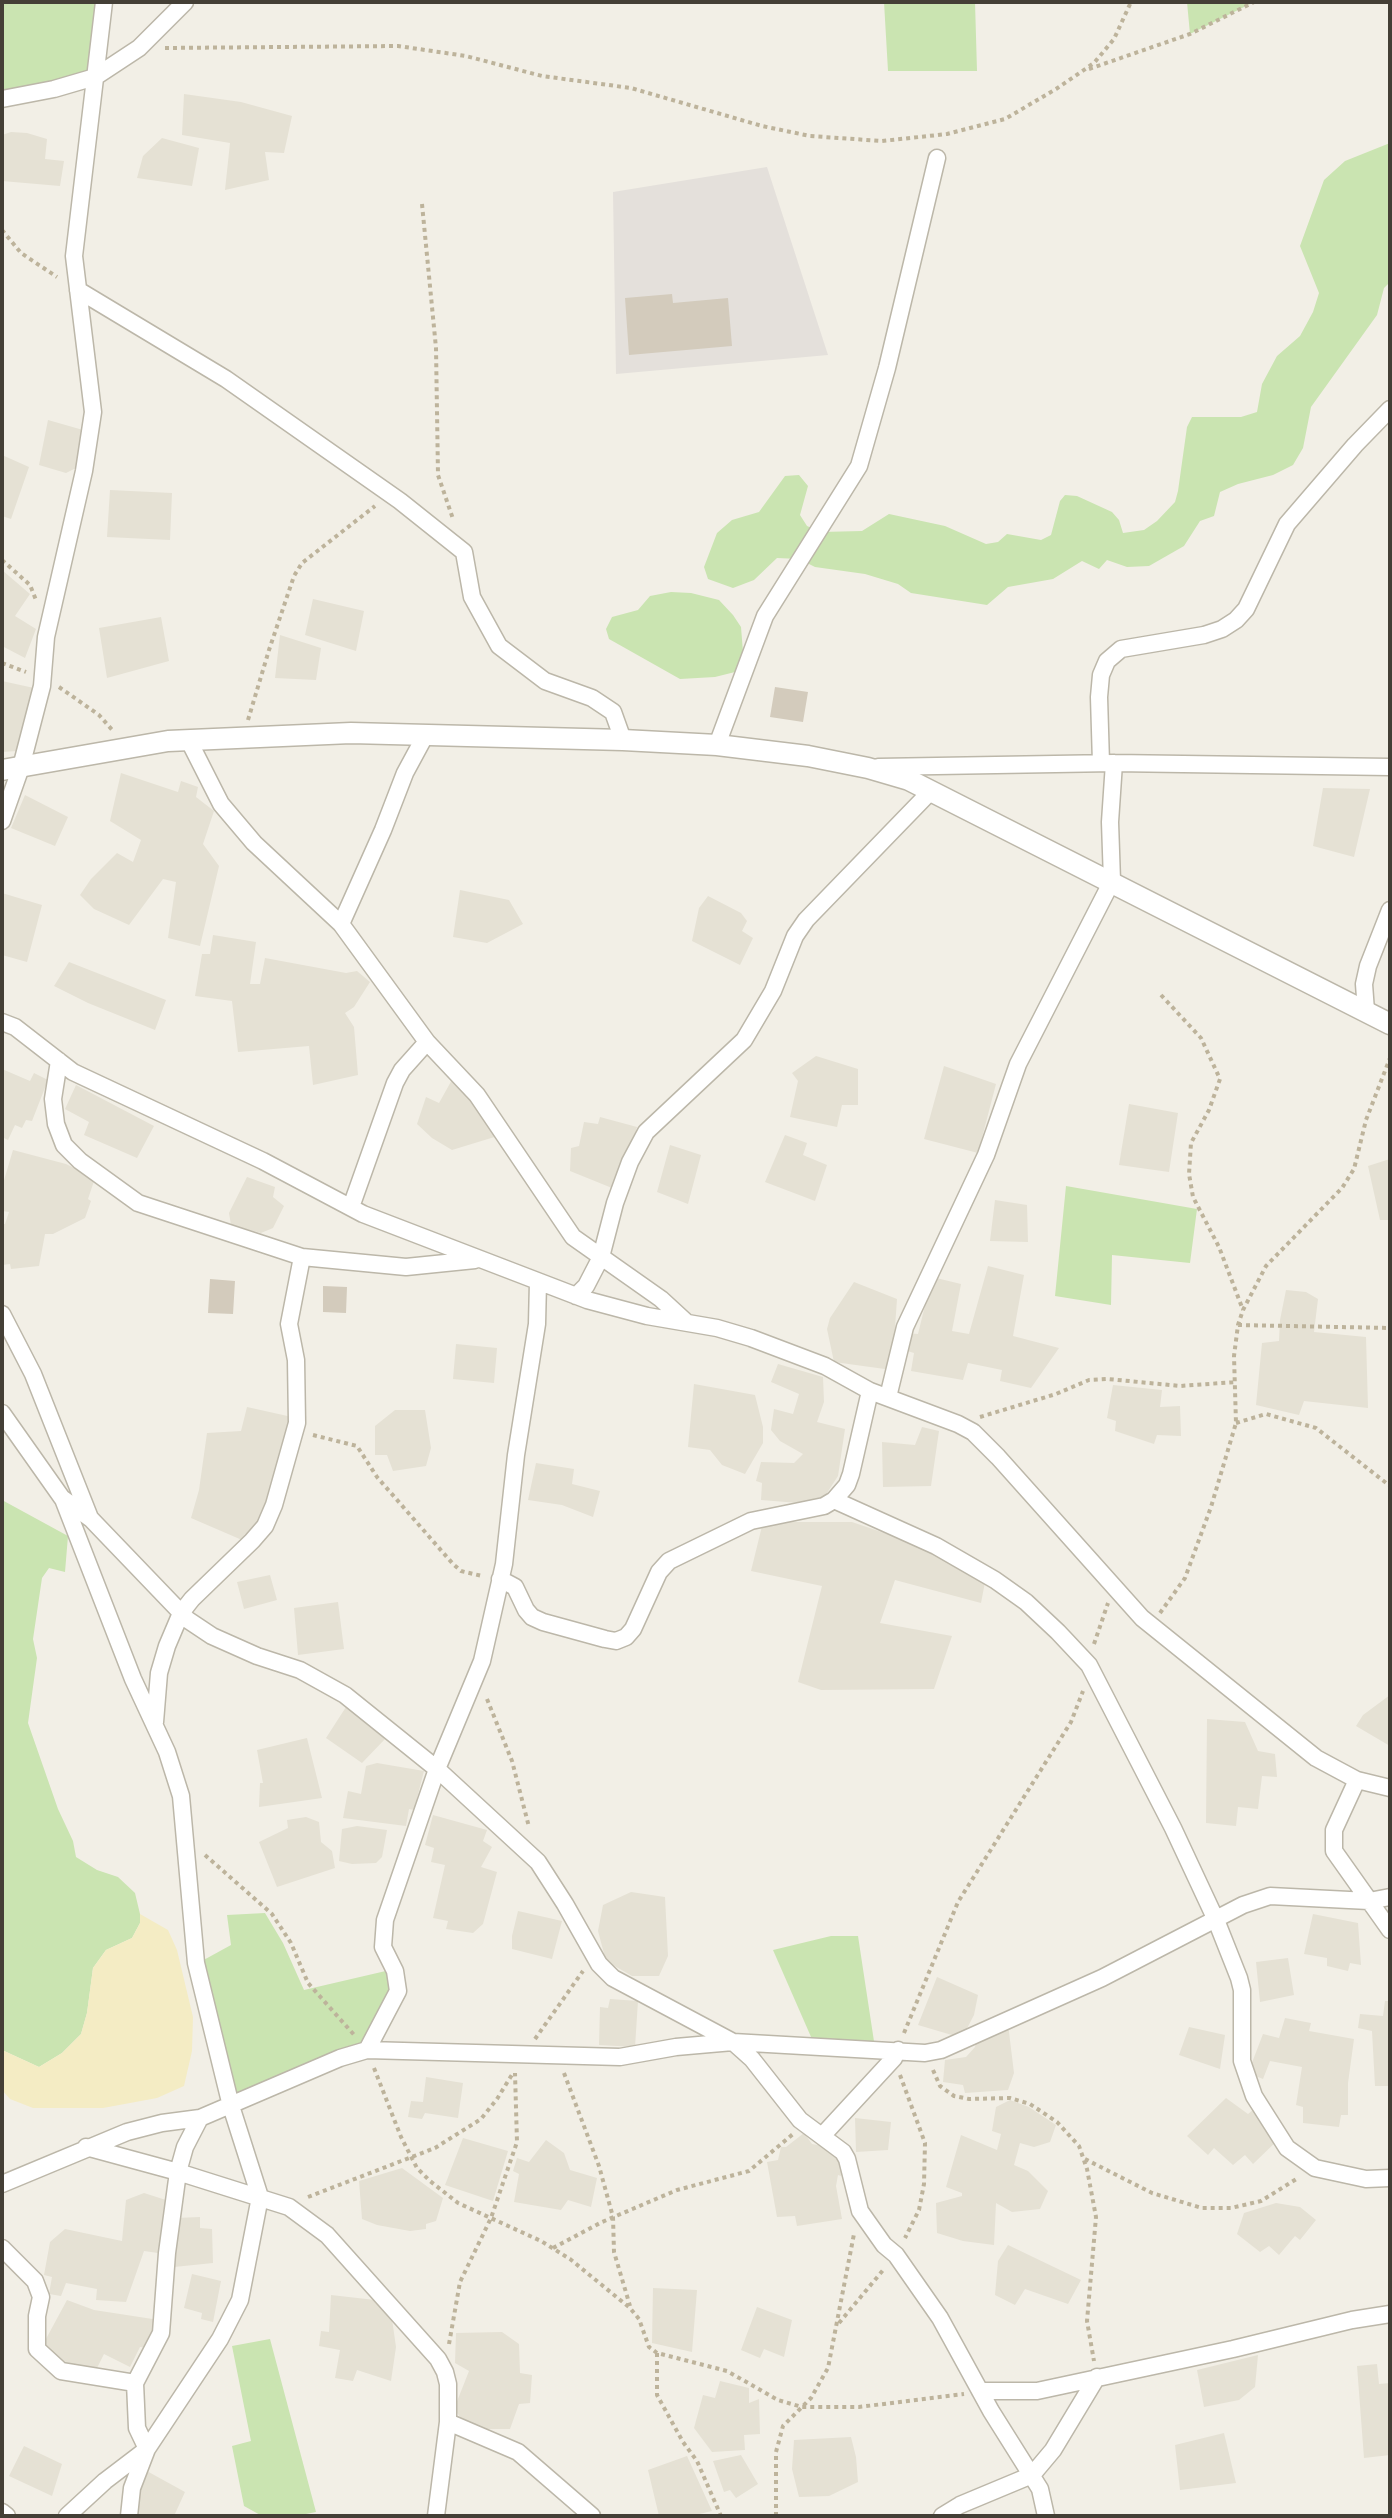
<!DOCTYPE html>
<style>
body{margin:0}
#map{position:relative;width:1392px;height:2518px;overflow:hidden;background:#f2efe6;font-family:Rubik,sans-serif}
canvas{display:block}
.frame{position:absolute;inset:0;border:4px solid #443f36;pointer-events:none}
</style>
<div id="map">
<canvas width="1392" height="2518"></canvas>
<div class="frame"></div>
</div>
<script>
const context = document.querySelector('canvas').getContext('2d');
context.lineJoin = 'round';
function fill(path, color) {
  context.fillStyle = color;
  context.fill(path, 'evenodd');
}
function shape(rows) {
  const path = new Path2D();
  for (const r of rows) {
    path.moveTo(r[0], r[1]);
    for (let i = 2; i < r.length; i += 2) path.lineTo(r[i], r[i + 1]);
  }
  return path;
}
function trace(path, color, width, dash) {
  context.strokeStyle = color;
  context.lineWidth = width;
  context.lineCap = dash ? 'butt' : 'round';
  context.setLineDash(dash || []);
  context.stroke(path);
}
fill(shape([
 [184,94,241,102,292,116,284,153,265,152,269,180,225,190,230,143,182,135],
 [11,132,27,133,47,139,45,159,64,161,60,186,2,181,2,135],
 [162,138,199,148,192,186,137,178,143,156],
 [48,420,83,430,78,467,66,473,39,465],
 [2,455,29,467,11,519,2,516],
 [110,490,172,493,170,540,107,537],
 [2,570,30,594,15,616,36,629,25,658,2,646],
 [313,599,364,611,356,651,305,635],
 [161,617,169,661,107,678,99,628],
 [280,635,321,648,316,680,275,678],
 [2,681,34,688,17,751,2,752],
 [121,773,178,792,181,781,198,787,196,797,214,811,203,844,219,866,200,946,168,938,176,882,163,879,129,925,94,909,80,895,91,879,117,853,133,862,141,840,110,821],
 [1323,788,1370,789,1354,857,1313,846],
 [25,795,68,817,55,846,11,828],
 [460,890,509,900,523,924,487,943,453,937],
 [2,893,42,905,27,962,2,955],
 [708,896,741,913,747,921,742,931,753,938,740,965,692,941,699,908],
 [213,935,256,942,250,984,260,984,265,958,346,973,357,971,370,982,354,1007,345,1013,354,1027,358,1075,313,1085,309,1046,238,1052,232,1001,195,996,202,954,210,954],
 [69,962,166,1000,155,1030,88,1003,54,986],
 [816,1056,858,1069,858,1105,842,1105,837,1127,790,1117,798,1081,792,1073],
 [944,1066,996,1084,978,1153,924,1139],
 [2,1069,30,1081,34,1073,48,1080,32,1121,26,1120,22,1128,15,1125,8,1140,2,1137],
 [453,1078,501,1135,452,1150,432,1138,417,1124,426,1097,439,1103],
 [76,1085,154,1126,137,1158,84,1135,89,1122,65,1109],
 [1129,1104,1178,1113,1169,1172,1119,1165],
 [600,1117,637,1127,629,1159,612,1188,570,1171,571,1148,579,1146,584,1122,598,1124],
 [785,1135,807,1143,803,1155,827,1165,815,1201,765,1182],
 [670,1145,701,1155,688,1204,657,1192],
 [13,1150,66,1164,95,1178,88,1199,91,1201,85,1218,53,1234,45,1234,39,1266,11,1269,10,1264,2,1265,2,1224,5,1224,9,1212,2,1211,2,1187],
 [1390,1159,1390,1220,1380,1220,1368,1166],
 [247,1177,275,1187,273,1197,284,1206,273,1228,261,1233,231,1225,229,1213],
 [995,1200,1027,1205,1028,1242,990,1241],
 [988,1266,1024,1275,1013,1336,1059,1348,1031,1388,1000,1381,1002,1370,968,1363,963,1380,911,1371,914,1353,904,1350,906,1333,918,1334,932,1277,961,1284,952,1331,969,1334],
 [854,1282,897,1299,892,1370,834,1362,827,1329,830,1318],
 [1286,1290,1306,1292,1318,1299,1314,1332,1366,1337,1368,1408,1304,1401,1299,1415,1256,1405,1262,1343,1279,1341,1280,1320],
 [456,1344,497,1348,494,1383,453,1379],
 [778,1364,823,1377,824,1402,817,1422,845,1429,838,1476,825,1496,799,1503,761,1500,762,1483,756,1481,761,1462,794,1463,803,1454,780,1441,771,1430,774,1409,793,1414,799,1394,771,1382],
 [694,1384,755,1395,763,1427,763,1443,745,1474,722,1465,710,1450,688,1447],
 [1113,1385,1162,1390,1160,1407,1180,1406,1181,1436,1157,1435,1154,1444,1115,1431,1116,1421,1107,1418],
 [247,1407,292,1417,266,1519,242,1540,191,1518,199,1490,207,1433,241,1431],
 [395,1410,425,1410,431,1448,426,1466,393,1471,387,1455,375,1455,375,1426],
 [922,1427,939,1431,931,1486,883,1487,882,1442,915,1445],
 [536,1463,574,1469,572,1484,600,1491,593,1517,562,1505,528,1500],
 [763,1522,852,1522,949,1555,986,1577,981,1603,895,1580,880,1623,952,1636,934,1689,821,1690,798,1682,822,1586,751,1571],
 [270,1575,277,1600,244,1609,237,1582],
 [338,1602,344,1649,298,1655,294,1608],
 [1390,1695,1390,1746,1356,1726,1363,1715],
 [346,1707,385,1739,362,1763,326,1738],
 [1207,1719,1245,1722,1258,1751,1275,1754,1277,1777,1262,1776,1258,1809,1238,1807,1236,1826,1206,1823],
 [307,1738,322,1798,259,1807,260,1783,263,1783,257,1750],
 [377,1763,424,1771,414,1810,409,1809,406,1826,343,1818,348,1791,361,1794,366,1766],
 [433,1815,487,1830,483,1841,492,1847,481,1867,497,1872,483,1924,473,1933,446,1929,448,1921,433,1918,445,1865,431,1862,434,1848,425,1845],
 [306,1817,319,1822,321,1842,332,1851,335,1868,277,1887,259,1842,288,1828,287,1820],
 [357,1826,387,1830,382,1857,376,1863,352,1864,339,1861,342,1829],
 [631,1892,665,1897,668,1956,659,1976,632,1976,606,1961,598,1931,603,1905],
 [518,1911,562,1921,552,1959,512,1949,512,1936],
 [1313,1914,1358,1923,1361,1965,1350,1963,1348,1971,1327,1966,1327,1958,1304,1954],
 [1288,1958,1294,1995,1260,2002,1256,1962],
 [937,1977,978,1995,974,2015,962,2038,918,2025],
 [610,1999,638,2001,635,2047,599,2045,600,2007,608,2008],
 [1385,2001,1390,2001,1390,2086,1375,2086,1372,2031,1358,2028,1360,2014,1383,2016],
 [1285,2018,1311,2023,1309,2031,1354,2039,1348,2083,1348,2115,1341,2115,1339,2127,1303,2123,1303,2107,1296,2105,1302,2067,1270,2061,1263,2079,1248,2073,1263,2034,1279,2038],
 [1008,2024,1014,2073,1008,2090,965,2093,963,2085,943,2082,945,2060,966,2057,975,2047,976,2038],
 [1189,2027,1225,2035,1220,2069,1179,2055],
 [426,2077,463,2083,458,2118,425,2113,422,2119,408,2117,411,2101,423,2102],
 [1226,2098,1248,2114,1254,2109,1281,2137,1253,2164,1245,2155,1233,2165,1214,2148,1208,2155,1187,2136],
 [1010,2100,1029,2107,1056,2125,1050,2142,1034,2147,1020,2143,1014,2165,1028,2171,1048,2191,1040,2209,1012,2212,996,2203,994,2245,963,2241,937,2233,936,2203,962,2196,962,2193,946,2187,961,2135,997,2150,1001,2134,992,2131,996,2107],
 [855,2118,891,2122,888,2150,856,2152],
 [804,2133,812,2144,839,2149,844,2167,841,2176,838,2175,836,2186,842,2219,797,2226,795,2216,777,2217,767,2162,778,2160,781,2147,786,2147],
 [463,2138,508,2151,493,2201,445,2185],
 [546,2140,564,2153,570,2170,597,2178,591,2207,568,2200,561,2210,514,2202,519,2174,513,2171,517,2158,529,2162],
 [402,2168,443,2198,436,2221,426,2224,426,2229,410,2231,377,2225,362,2219,359,2181],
 [144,2193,169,2201,158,2253,144,2251,126,2302,96,2300,97,2289,66,2283,61,2296,49,2294,52,2277,44,2275,50,2242,65,2229,122,2241,126,2200],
 [1276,2203,1300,2207,1316,2220,1300,2240,1295,2236,1279,2255,1269,2246,1260,2252,1237,2234,1244,2213],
 [200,2217,200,2228,212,2229,213,2263,174,2267,176,2218],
 [1008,2245,1081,2280,1068,2304,1025,2289,1015,2305,995,2295,998,2261],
 [192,2274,221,2281,213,2322,201,2319,202,2313,184,2308],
 [653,2288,697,2290,692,2352,652,2343],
 [331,2295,384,2301,392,2319,396,2347,391,2381,357,2370,353,2381,335,2378,340,2350,319,2346,321,2331,329,2332],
 [67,2300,94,2310,159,2320,151,2348,140,2347,130,2367,104,2354,93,2376,40,2350],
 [757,2307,792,2320,784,2357,764,2349,760,2358,741,2350],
 [502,2332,519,2344,520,2373,532,2375,530,2403,519,2404,510,2429,469,2429,454,2409,469,2371,455,2363,456,2333],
 [1258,2355,1255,2387,1239,2400,1204,2407,1197,2370],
 [1377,2364,1379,2384,1390,2383,1390,2455,1364,2458,1357,2366],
 [720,2381,749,2388,749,2403,759,2399,760,2434,744,2435,745,2450,712,2452,694,2428,703,2395,715,2398],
 [1224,2433,1236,2483,1180,2490,1175,2445],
 [851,2437,856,2457,858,2482,829,2496,799,2497,792,2469,794,2440],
 [24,2446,62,2464,52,2496,9,2476],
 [741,2455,758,2484,736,2498,730,2490,724,2492,713,2461],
 [687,2456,712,2511,691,2516,659,2516,648,2470],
 [145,2470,185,2492,174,2516,141,2516,135,2512]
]), '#e5e1d4');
fill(shape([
 [767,167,828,355,616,374,613,192]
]), '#e4e0db');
fill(shape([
 [2,2,104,2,95,77,2,99],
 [884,2,975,2,977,71,888,71],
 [1187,2,1254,2,1190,34],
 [1390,143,1390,282,1384,288,1377,315,1311,407,1303,448,1293,465,1273,475,1238,484,1220,492,1214,516,1200,521,1184,546,1149,566,1127,567,1107,560,1099,569,1082,561,1053,579,1008,587,987,605,911,593,898,584,865,574,815,567,799,559,777,558,754,580,733,588,708,579,704,567,717,533,732,520,759,512,785,476,799,475,808,486,800,515,807,526,821,532,862,531,889,514,945,526,986,544,998,542,1007,534,1041,540,1051,535,1060,501,1065,495,1077,496,1112,512,1119,520,1123,533,1144,530,1157,521,1175,502,1178,491,1187,427,1192,417,1241,417,1257,412,1262,384,1277,356,1300,336,1313,312,1319,293,1300,246,1324,180,1345,161],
 [671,592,691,593,719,600,733,615,741,627,743,652,739,671,715,677,680,679,609,639,606,629,612,617,638,610,650,596],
 [1066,1186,1197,1209,1190,1263,1112,1255,1111,1305,1055,1296],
 [2,1500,68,1536,65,1572,49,1568,42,1578,33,1639,37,1658,28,1723,58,1809,73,1841,76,1857,97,1870,118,1877,135,1893,140,1914,140,1923,132,1938,106,1950,93,1968,87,2013,81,2034,62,2053,39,2067,2,2050],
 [265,1913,283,1943,304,1990,390,1970,394,1989,362,2047,233,2102,200,1962,231,1945,227,1915],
 [831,1936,858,1936,875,2048,815,2046,773,1950],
 [270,2339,316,2512,296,2516,262,2516,244,2506,232,2446,251,2441,232,2346]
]), '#cae4b1');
fill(shape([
 [140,1914,168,1930,177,1950,193,2017,192,2051,184,2086,157,2098,103,2108,33,2108,10,2099,2,2090,2,2050,39,2067,62,2053,81,2034,87,2013,93,1968,106,1950,132,1938,140,1923]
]), '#f4ecc4');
fill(shape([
 [672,294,673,303,728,298,732,346,629,355,625,298],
 [775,687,808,692,803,722,770,717],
 [210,1279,235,1281,233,1314,208,1313],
 [323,1286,347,1287,346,1313,323,1312]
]), '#d3cbbc');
const minor = shape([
 [2,99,54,89,95,77,139,48,185,2],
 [78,290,226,379,400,501,464,552,472,597,499,646,545,681,592,698,613,712,623,740],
 [188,739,221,804,254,843,341,924,427,1042,477,1095,573,1237,661,1299,686,1322],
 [717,745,765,616,859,466,887,368,937,158],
 [1101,763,1099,697,1101,675,1107,661,1121,649,1204,635,1222,629,1236,620,1246,609,1287,524,1355,445,1390,409],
 [878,767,1114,763,1390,767],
 [2,821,21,767,42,686,46,637,84,471,93,412,74,256,104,2],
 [341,924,383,830,405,773,425,736],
 [1366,1011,1364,984,1368,966,1390,910],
 [2,1022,15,1027,73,1072,263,1161,363,1214,587,1300,647,1316,717,1328,751,1338,825,1366,870,1391,958,1424,973,1432,998,1457,1142,1618,1316,1758,1357,1780,1390,1788],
 [59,1061,53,1099,56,1124,64,1145,80,1161,138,1203,302,1257,289,1324,296,1360,297,1423,274,1505,265,1526,252,1541,192,1599,181,1613,167,1646,159,1673,155,1722],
 [351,1207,395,1083,402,1070,427,1042],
 [302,1257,406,1267,475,1260],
 [576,1296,586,1286,601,1257,615,1203,630,1162,646,1132,744,1040,773,991,795,936,806,920,931,791],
 [2,1314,33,1374,90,1518],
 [888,1397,905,1327,986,1155,1018,1064,1112,881,1110,822,1114,763],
 [2,1413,62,1498,91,1519,188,1620,212,1636,257,1656,300,1670,345,1695,437,1769,538,1862,565,1904,599,1964,613,1978,733,2042,752,2059,800,2120,843,2152,847,2159,860,2211,884,2245,896,2255,940,2318,991,2411,1040,2489,1046,2516],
 [63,1499,133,1679,167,1752,181,1796,196,1963,231,2106,260,2197,240,2300,220,2339,147,2449,132,2488,129,2516],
 [834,1500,936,1546,995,1580,1026,1602,1058,1632,1089,1665,1173,1828,1216,1920,1239,1978,1242,1990,1242,2061,1254,2096,1287,2148,1315,2168,1366,2179,1390,2178],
 [500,1579,515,1587,526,1610,532,1617,543,1622,605,1639,616,1641,626,1637,633,1629,659,1572,669,1561,751,1521,824,1506,834,1500,847,1485,851,1474,870,1391],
 [1357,1780,1334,1830,1334,1851,1390,1930],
 [367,2050,398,1991,395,1971,383,1947,385,1920,437,1769,482,1661,504,1564,516,1455,537,1324,538,1282],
 [822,2136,894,2058,898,2050],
 [86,2147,178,2172,289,2207,327,2235,438,2359,445,2372,448,2384,448,2422,436,2516],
 [2,2184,127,2132,162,2123,200,2118,340,2058,367,2050,620,2057,676,2047,733,2042,925,2053,941,2050,1102,1978,1243,1905,1270,1896,1369,1901,1390,1897],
 [2,2248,35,2281,41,2297,37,2316,37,2349,61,2371,135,2383],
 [980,2391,1037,2391,1233,2349,1352,2320,1390,2314],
 [448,2422,518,2452,592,2516],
 [2,2512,7,2516],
 [67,2516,105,2481,147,2449,137,2428,135,2383,161,2333,167,2253,178,2172,185,2147,200,2118],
 [942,2516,960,2505,1032,2475,1053,2450,1097,2377]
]);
const tertiary = shape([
 [2,770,168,741,351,733,623,740,717,745,808,756,868,768,909,780,1390,1024]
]);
trace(minor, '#bcb7a9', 19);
trace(tertiary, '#bcb7a9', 23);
trace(shape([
 [165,48,398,46,466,56,542,76,631,88,762,126,810,136,882,141,947,134,1005,119,1056,89,1094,63,1114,39,1131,2],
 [1089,69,1190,34,1254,2],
 [422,204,436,348,438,475,453,519],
 [2,230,21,253,57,277],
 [2,560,30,585,36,600],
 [2,663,26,672],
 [59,687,99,715,114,732],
 [248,720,269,650,294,576,302,563,375,506],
 [1161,995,1201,1038,1220,1079,1209,1110,1191,1143,1189,1174,1193,1197,1219,1247,1243,1310],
 [1238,1325,1390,1328],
 [980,1417,1056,1394,1089,1380,1108,1379,1180,1386,1236,1382],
 [1236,1423,1266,1414,1316,1428,1390,1486],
 [313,1435,357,1446,377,1477,453,1564,461,1571,482,1576],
 [1160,1613,1185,1578,1211,1507,1236,1423,1234,1356,1238,1325,1243,1310,1266,1266,1342,1188,1354,1169,1366,1120,1390,1058],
 [1094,1644,1108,1603],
 [487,1699,512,1761,529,1827],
 [205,1855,272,1914,291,1943,308,1983,356,2037],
 [904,2033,958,1902,1071,1722,1083,1691],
 [535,2039,583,1971],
 [374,2068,401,2137,417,2168,430,2181,458,2203,541,2241,570,2259,630,2308,639,2319,649,2347,657,2353,727,2371,778,2400,802,2407,859,2407,964,2394],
 [933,2070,940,2086,954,2096,969,2099,1010,2098,1030,2104,1057,2122,1079,2146,1087,2169,1096,2217,1087,2321,1094,2361],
 [564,2073,599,2166,613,2217,614,2252,630,2306],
 [900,2075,925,2143,924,2184,919,2210,905,2238],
 [1085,2159,1152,2193,1202,2208,1231,2208,1261,2201,1298,2178],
 [308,2197,435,2148,481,2119,497,2099,513,2073],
 [553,2248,602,2222,677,2190,749,2171,793,2134],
 [839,2323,884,2269],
 [449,2344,460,2282,491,2218,517,2142,515,2073],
 [657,2353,657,2395,683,2442,697,2461,721,2516],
 [776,2516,776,2452,783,2426,811,2398,828,2368,854,2234]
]), '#bdb39b', 4, [4, 4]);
trace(minor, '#fff', 16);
trace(tertiary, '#fff', 20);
</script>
